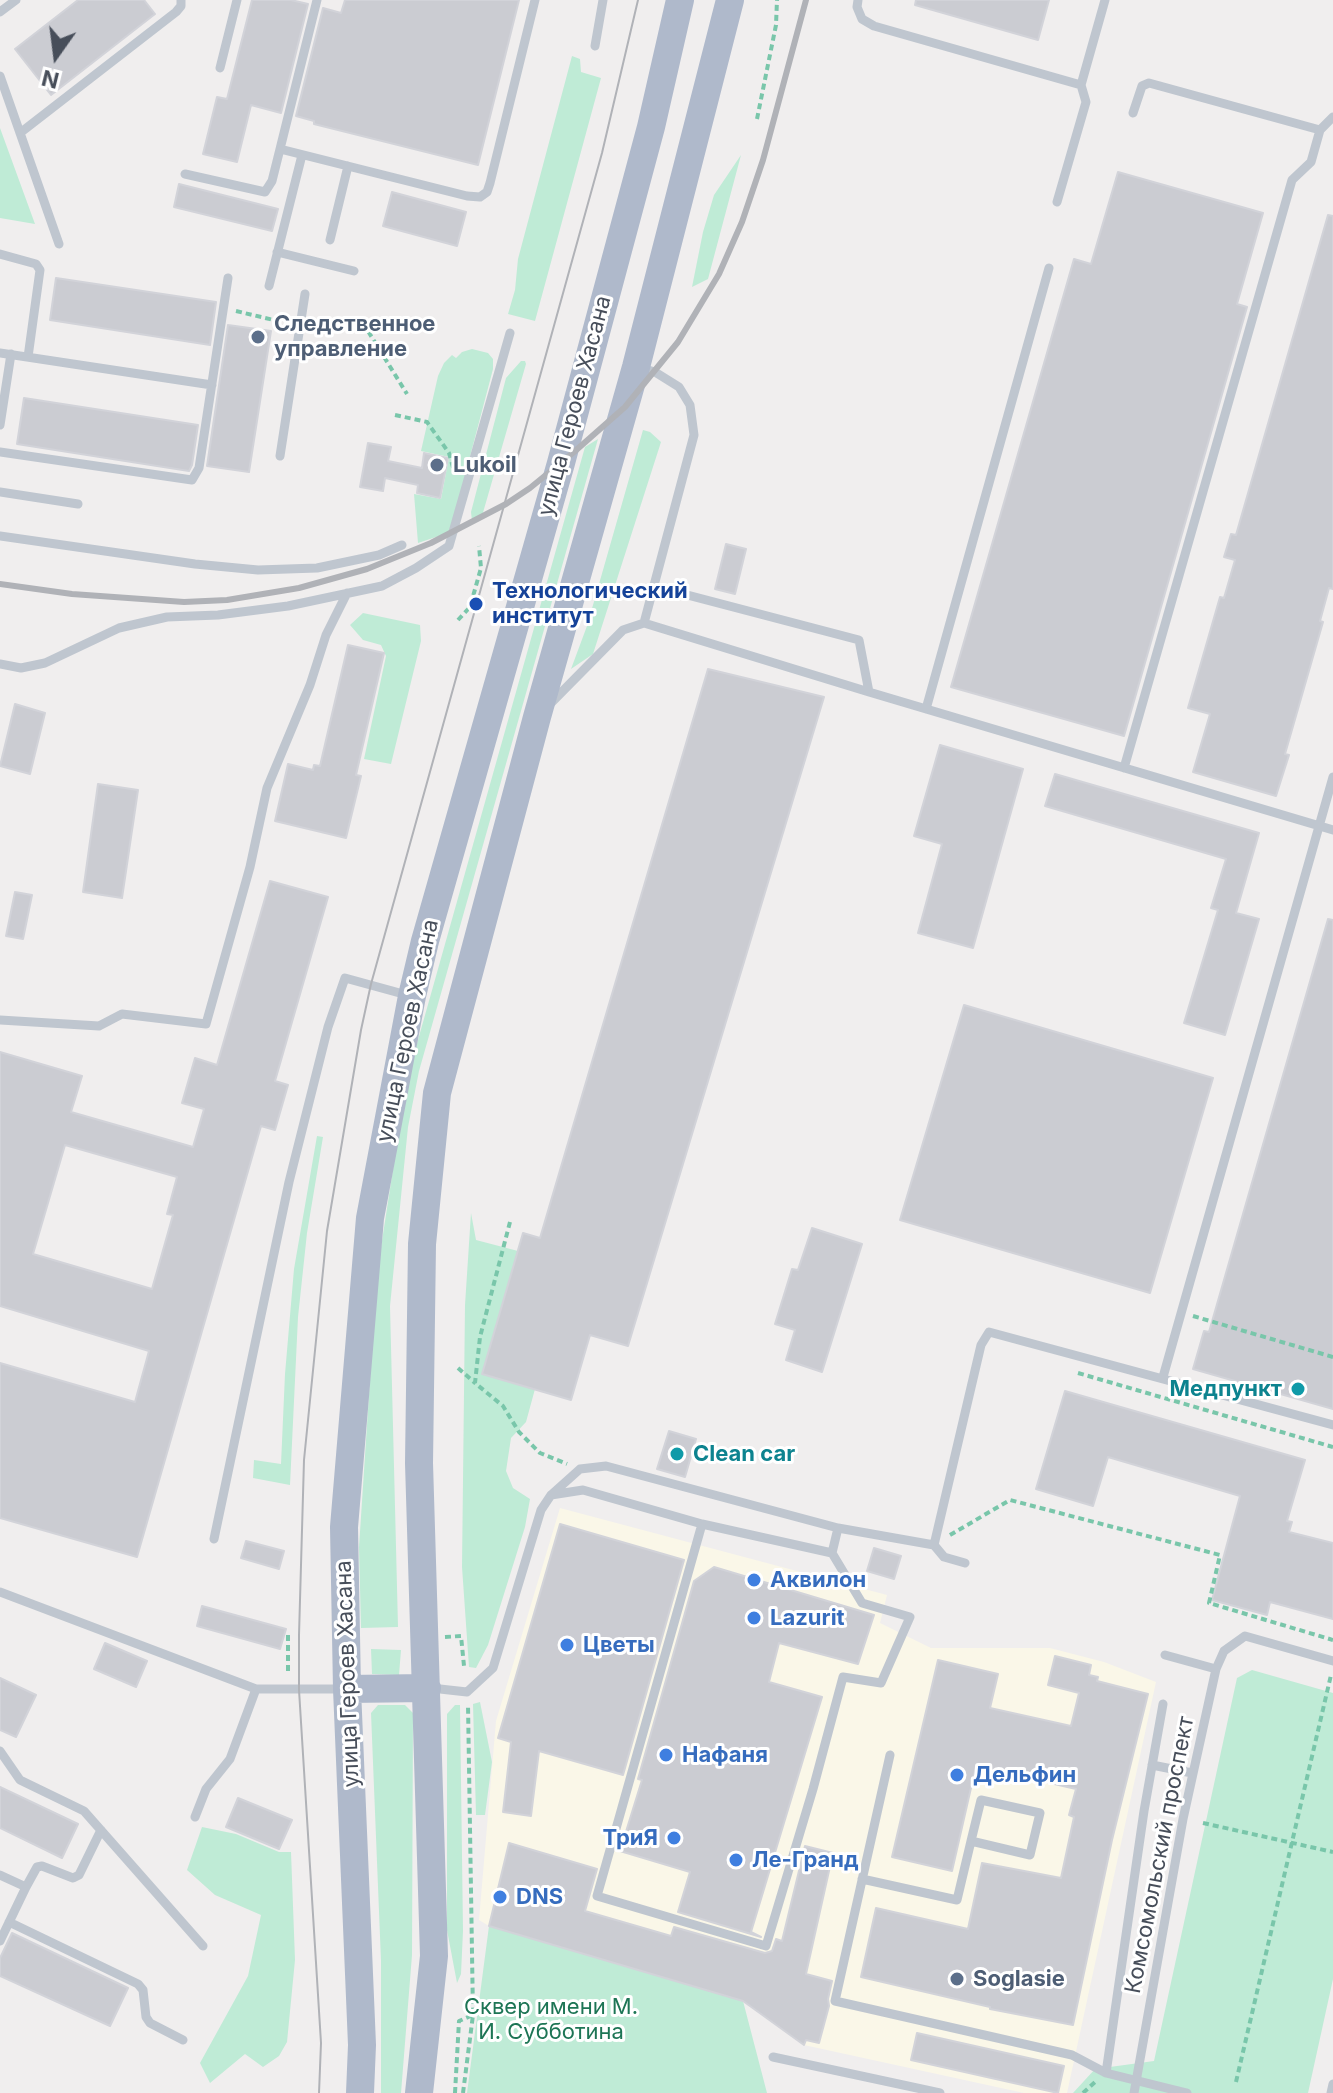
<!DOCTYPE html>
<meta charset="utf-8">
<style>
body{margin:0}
#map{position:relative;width:1333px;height:2093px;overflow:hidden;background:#f0eeee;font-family:Inter,sans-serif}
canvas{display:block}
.north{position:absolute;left:16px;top:16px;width:80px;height:80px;-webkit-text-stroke:6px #fff;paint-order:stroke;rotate:194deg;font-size:22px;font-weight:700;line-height:32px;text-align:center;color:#474e5a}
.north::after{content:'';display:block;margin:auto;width:28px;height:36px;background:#474e5a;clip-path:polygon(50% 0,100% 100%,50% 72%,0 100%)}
</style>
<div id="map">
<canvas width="1333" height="2093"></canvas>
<div class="north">N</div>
</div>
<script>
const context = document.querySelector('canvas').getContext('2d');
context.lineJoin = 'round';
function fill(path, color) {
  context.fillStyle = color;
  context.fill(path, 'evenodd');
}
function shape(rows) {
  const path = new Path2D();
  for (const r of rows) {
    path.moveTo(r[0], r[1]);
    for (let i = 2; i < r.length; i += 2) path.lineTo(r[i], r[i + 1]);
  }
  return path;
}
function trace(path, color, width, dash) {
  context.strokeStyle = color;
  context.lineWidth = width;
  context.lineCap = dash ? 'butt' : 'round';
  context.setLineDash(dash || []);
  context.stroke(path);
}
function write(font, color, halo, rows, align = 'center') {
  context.font = font + ' Inter,sans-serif';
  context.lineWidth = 6;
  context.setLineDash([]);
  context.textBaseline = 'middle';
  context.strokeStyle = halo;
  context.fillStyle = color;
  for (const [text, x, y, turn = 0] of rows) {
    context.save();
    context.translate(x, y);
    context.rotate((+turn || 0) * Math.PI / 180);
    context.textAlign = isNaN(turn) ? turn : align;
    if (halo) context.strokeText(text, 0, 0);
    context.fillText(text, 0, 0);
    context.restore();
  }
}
fill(shape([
 [560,1508,887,1595,880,1623,931,1648,1050,1648,1104,1662,1156,1682,1067,2093,1024,2093,804,2045,743,2001,489,1926,479,1920,496,1721]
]), '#faf7e8');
fill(shape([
 [572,56,580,59,581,72,601,78,535,321,508,314,515,290,518,259],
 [0,128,35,224,0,218],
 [741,155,708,279,692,287,703,232,714,195],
 [472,349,488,353,493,359,493,369,452,525,448,533,418,543,414,494,441,499,449,457,421,451,438,376,444,363,452,355,456,358,462,352],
 [521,361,525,361,526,364,482,516,472,521,471,512,506,378],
 [643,430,650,432,661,442,593,654,571,669,587,626],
 [598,439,419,1071,408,1127,390,1306,398,1627,361,1628,359,1547,377,1273,407,1079,585,447],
 [363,613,420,625,421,641,391,764,364,759,386,656,381,645,363,640,350,625],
 [317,1136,323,1137,307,1233,298,1317,290,1485,253,1478,254,1460,281,1464,285,1374,294,1269],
 [471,1213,476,1240,518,1251,482,1374,535,1389,526,1422,511,1438,506,1471,513,1488,530,1499,525,1527,488,1645,476,1668,469,1667,462,1567,465,1305],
 [371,1649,401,1650,399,1675,372,1674],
 [1252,1670,1333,1693,1333,1979,1308,2093,1073,2093,1095,2069,1154,2061,1237,1678],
 [480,1702,492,1762,485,1815,476,1815,473,1704],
 [378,1705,405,1705,413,1713,412,1955,401,2093,381,2093,381,1961,371,1713],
 [455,1705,460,1705,463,1931,461,1974,457,1983,447,1930,447,1714],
 [202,1827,236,1834,279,1852,291,1852,295,1960,287,2042,279,2056,263,2067,245,2054,210,2083,200,2063,248,1976,261,1915,215,1895,187,1870],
 [489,1926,743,2001,767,2093,467,2093]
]), '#bfebd6');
const building = shape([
 [78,0,144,0,155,14,51,95,15,49,78,0],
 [252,0,291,0,308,4,281,113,251,105,237,162,203,154,217,97,227,99,252,0],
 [345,0,519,0,478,165,314,124,314,121,296,116,323,8,341,13,345,0],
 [916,0,1049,0,1038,40,915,5,916,0],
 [1118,172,1263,213,1237,304,1247,307,1124,736,951,687,1074,259,1091,264,1118,172],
 [179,184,278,209,272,231,174,207,179,184],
 [392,192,466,212,457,246,383,226,392,192],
 [1328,215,1333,216,1333,589,1329,588,1320,621,1323,622,1285,754,1289,755,1276,796,1193,772,1210,714,1188,708,1220,597,1224,598,1235,560,1224,557,1231,534,1236,535,1328,215],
 [56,278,216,302,210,345,50,320,56,278],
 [228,325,271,331,249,472,207,466,228,325],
 [24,398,198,425,192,465,189,471,17,444,24,398],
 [368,443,391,447,388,461,422,468,424,453,448,458,440,498,417,493,418,485,385,478,383,491,360,487,368,443],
 [726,544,746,549,735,594,715,589,726,544],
 [348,645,384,653,356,775,361,776,346,838,275,821,288,764,313,770,314,765,320,766,348,645],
 [708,669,824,697,628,1346,590,1335,571,1400,482,1374,523,1233,540,1238,708,669],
 [15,704,45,713,30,774,0,766,15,704],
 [940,745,1023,769,973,948,918,933,942,844,914,836,940,745],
 [1055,774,1259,833,1236,913,1259,919,1225,1035,1184,1023,1218,910,1211,908,1226,859,1045,806,1055,774],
 [98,784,138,790,122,898,83,892,98,784],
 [270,881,328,897,275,1081,288,1085,275,1130,261,1126,137,1557,0,1518,0,1363,135,1402,149,1351,0,1306,0,1052,82,1076,71,1112,193,1147,204,1109,182,1103,195,1058,217,1065,270,881],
 [65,1145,177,1177,167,1214,173,1215,152,1289,33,1254,65,1145],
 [15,892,32,895,23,939,6,936,15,892],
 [1328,919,1333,920,1333,1409,1193,1369,1204,1331,1209,1332,1328,919],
 [964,1005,1213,1078,1150,1293,900,1220,964,1005],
 [812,1228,862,1244,822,1372,786,1360,795,1330,775,1324,792,1269,798,1270,812,1228],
 [1065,1391,1305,1460,1287,1521,1292,1522,1289,1532,1333,1543,1333,1619,1270,1602,1267,1615,1212,1600,1240,1496,1108,1457,1093,1506,1036,1489,1065,1391],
 [669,1431,696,1439,685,1477,657,1469,669,1431],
 [560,1524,684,1560,623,1775,539,1751,531,1816,503,1812,511,1742,498,1738,560,1524],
 [246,1541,284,1551,279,1569,241,1558,246,1541],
 [874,1548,901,1556,894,1579,867,1571,874,1548],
 [714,1567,874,1615,858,1664,779,1643,769,1682,822,1697,751,1932,761,1937,678,1912,690,1872,620,1851,642,1780,638,1779,694,1581,714,1567],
 [202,1606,286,1629,280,1649,197,1626,202,1606],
 [105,1643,147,1661,136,1687,94,1669,105,1643],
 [1055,1656,1091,1665,1089,1675,1098,1677,1097,1681,1148,1694,1112,1840,1073,2025,990,2009,990,2007,861,1977,876,1908,968,1929,982,1863,1061,1878,1074,1817,1069,1815,1076,1789,976,1766,952,1871,892,1857,938,1660,998,1674,990,1708,1071,1726,1079,1693,1048,1685,1055,1656],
 [0,1678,36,1695,16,1737,0,1730,0,1678],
 [0,1787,78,1824,62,1858,0,1828,0,1787],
 [238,1798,292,1820,279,1849,226,1827,238,1798],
 [509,1843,597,1869,585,1911,671,1936,674,1927,765,1953,772,1951,776,1939,782,1941,805,1846,833,1853,806,1974,832,1981,828,1999,829,2006,819,2043,806,2040,804,2045,743,2001,489,1926,509,1843],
 [12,1933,128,1988,110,2026,0,1976,0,1958,12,1933],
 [917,2033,1064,2066,1058,2093,911,2060,917,2033]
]);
fill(building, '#cbccd2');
trace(building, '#d2d3d9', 2);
trace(shape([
 [757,119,776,25,777,0],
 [236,311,286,323],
 [363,323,407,394],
 [395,415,427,422,449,453,454,471],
 [458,620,470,607,481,568,479,546],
 [510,1222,480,1337,475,1383,503,1406,519,1432,540,1453,567,1464],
 [1193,1316,1333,1357],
 [458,1368,475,1383],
 [1078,1373,1333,1447],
 [950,1535,1010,1500,1220,1555,1209,1603,1333,1640],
 [288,1635,288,1675],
 [445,1637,461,1636,464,1666],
 [1203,1823,1333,1852],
 [1236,2082,1331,1675],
 [455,2093,459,2021,473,2015],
 [463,2093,473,2015,468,1704],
 [1083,2093,1095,2082]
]), '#79c6aa', 4, [6, 4]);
trace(shape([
 [317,0,280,149,467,196,480,197,487,192,490,183,535,0],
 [858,0,857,7,862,19,874,26,1081,85,1105,0],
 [0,12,16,0],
 [595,46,603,0],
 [220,68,237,0],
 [0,76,59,244],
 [1133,113,1142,86,1149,83,1320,130,1333,117],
 [20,133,176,12,181,6,181,0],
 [185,174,265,192,272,181,280,149],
 [1057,202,1086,102,1081,85],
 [330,240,348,166],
 [277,252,354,271],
 [0,254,36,264,40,270,28,357],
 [269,286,302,155],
 [0,353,212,385],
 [641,368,655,372,679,387,690,405,694,435,644,623],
 [0,425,11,354],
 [0,452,192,480,199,468,228,278],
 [280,456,305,294],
 [0,492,78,504],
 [0,536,195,564,258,570,317,568,379,555,402,545],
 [0,664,21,668,45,663,119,628,167,617,218,615,288,606,382,586,416,568,449,546,510,333],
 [869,692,1333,830],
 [548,706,623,630,644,623,869,692,859,640,653,586],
 [926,709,1049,268],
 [1124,768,1292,180,1311,162,1320,130],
 [0,1020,99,1026,122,1014,206,1024,250,867,267,788,310,685,326,635,347,593],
 [1163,1377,1333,777],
 [551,1495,583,1490,702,1524,832,1553,838,1528,934,1545,981,1345,989,1332,1333,1425],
 [702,1524,597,1896,766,1946,813,1789,843,1677,881,1683,910,1617,862,1603,832,1553],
 [214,1539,289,1182,328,1027,345,978,407,995],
 [934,1545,944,1557,965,1563],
 [0,1592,256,1689,343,1689],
 [1165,1655,1216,1669],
 [431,1688,467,1692,493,1668,541,1510,551,1495,580,1469,606,1466,838,1528],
 [0,1751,20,1780,84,1811,203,1946],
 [890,1755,835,2001,1072,2055,1106,2073,1187,2093],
 [1152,1765,1192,1773],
 [195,1817,206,1789,230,1759,256,1689],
 [0,1875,26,1887,0,1941],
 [862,1879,957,1900,971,1841,981,1800,1040,1813,1030,1855,971,1841],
 [26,1887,37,1867,42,1866,73,1878,79,1875,101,1830],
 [9,1922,138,1984,143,1990,146,2017,150,2023,183,2040],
 [773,2057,940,2093],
 [1106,2073,1144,1811,1163,1704],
 [1134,2093,1183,1819,1216,1669,1224,1651,1245,1636,1333,1661],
 [1331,2093,1333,2084]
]), '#bfc6cf', 9);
trace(shape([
 [347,1689,427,1688],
 [360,2093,362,2045,347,1689,344,1527,370,1218,412,996,425,941,561,463,651,127,680,0],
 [419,2093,434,1956,419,1463,422,1244,437,1093,537,717,636,367,730,0]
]), '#afb9cb', 28);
trace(shape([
 [319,2093,321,2043,299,1690,299,1635,304,1460,327,1231,361,1030,371,984,602,153,638,0]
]), '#b0b2b7', 2);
trace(shape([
 [0,584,72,594,184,602,227,600,299,588,367,569,431,543,506,504,530,488,574,452,625,407,678,342,719,274,742,222,763,160,806,0]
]), '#b0b2b7', 6);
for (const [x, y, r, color] of [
 [258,337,8,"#5c6f8a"],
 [437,465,8,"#5c6f8a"],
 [476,604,8,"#1a4fb4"],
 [1298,1389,8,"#0f9aa8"],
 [677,1454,8,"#0f9aa8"],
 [754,1580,8,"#3f7fe0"],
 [754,1618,8,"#3f7fe0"],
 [567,1645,8,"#3f7fe0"],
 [666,1755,8,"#3f7fe0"],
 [957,1775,8,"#3f7fe0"],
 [674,1838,8,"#3f7fe0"],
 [736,1860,8,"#3f7fe0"],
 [500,1897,8,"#3f7fe0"],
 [957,1979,8,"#5c6f8a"]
]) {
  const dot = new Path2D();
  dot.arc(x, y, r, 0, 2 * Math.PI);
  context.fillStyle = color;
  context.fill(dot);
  trace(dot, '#fff', 3);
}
write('bold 22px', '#4e5e75', '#fff', [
 ["Следственное",274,324],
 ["управление",274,349],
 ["Lukoil",453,465],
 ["Soglasie",973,1979]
], 'left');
write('22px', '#474e5a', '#fff', [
 ["улица Героев Хасана",575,406,-75],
 ["улица Героев Хасана",408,1031,-78],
 ["улица Героев Хасана",348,1674,-92],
 ["Комсомольский проспект",1160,1855,-79]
]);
write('bold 22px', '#164399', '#fff', [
 ["Технологический",492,591],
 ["институт",492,616]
], 'left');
write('bold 22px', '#0d838f', '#fff', [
 ["Медпункт",1282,1389],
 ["Clean car",693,1454,"left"]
], 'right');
write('bold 22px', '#366cbe', '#fff', [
 ["Аквилон",770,1580],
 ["Lazurit",770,1618],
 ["Цветы",583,1645],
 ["Нафаня",682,1755],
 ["Дельфин",973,1775],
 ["ТриЯ",658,1838,"right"],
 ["Ле-Гранд",752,1860],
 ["DNS",516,1897]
], 'left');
write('22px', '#1d7555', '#fff', [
 ["Сквер имени М.",551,2007],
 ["И. Субботина",551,2032]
]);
</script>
